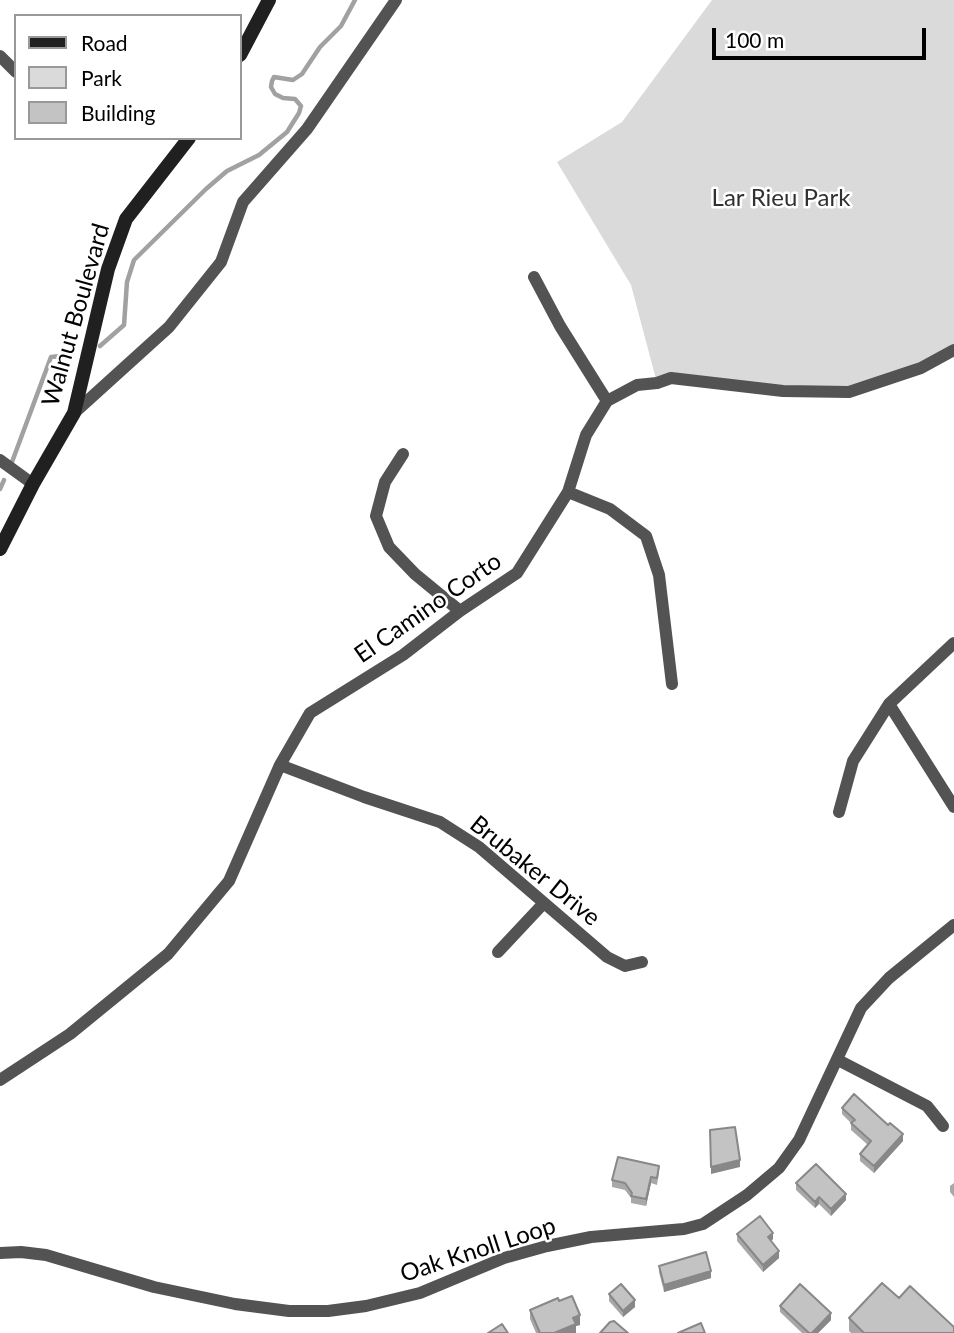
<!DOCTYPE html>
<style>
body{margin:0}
#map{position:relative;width:954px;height:1333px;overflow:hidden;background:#fff;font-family:Lato,sans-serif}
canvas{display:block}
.legend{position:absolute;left:14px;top:14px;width:228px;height:126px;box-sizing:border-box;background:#fff;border:2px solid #999;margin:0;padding:9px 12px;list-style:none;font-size:21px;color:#000}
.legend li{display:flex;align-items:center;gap:14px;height:35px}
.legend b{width:35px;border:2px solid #999}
.scale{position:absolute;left:712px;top:28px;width:214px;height:32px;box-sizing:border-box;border:4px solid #000;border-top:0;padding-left:9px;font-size:21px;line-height:24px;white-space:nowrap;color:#000;-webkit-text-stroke:5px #fff;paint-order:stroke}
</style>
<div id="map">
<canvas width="954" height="1333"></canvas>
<ul class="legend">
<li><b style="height:9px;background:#202020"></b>Road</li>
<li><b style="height:19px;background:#dadada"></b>Park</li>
<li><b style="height:19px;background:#c3c3c3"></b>Building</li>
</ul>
<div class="scale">100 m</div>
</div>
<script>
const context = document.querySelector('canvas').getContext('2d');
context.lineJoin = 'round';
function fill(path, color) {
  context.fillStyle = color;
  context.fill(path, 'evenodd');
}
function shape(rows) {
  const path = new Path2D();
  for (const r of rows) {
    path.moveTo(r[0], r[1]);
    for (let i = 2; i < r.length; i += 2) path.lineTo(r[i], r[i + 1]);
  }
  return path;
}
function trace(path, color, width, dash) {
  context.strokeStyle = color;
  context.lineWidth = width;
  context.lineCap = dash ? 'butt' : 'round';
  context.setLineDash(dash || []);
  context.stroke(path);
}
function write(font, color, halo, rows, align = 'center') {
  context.font = font + ' Lato,sans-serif';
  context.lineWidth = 5;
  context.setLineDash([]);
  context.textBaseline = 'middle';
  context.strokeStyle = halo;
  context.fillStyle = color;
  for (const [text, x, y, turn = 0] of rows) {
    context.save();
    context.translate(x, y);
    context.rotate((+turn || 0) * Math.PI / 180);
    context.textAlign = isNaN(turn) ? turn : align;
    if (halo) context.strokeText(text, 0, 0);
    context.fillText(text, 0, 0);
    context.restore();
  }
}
fill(shape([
 [712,0,954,0,954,350,849,392,657,383,631,285,557,162,622,122]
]), '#dadada');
trace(shape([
 [100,346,124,325,127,282,134,260,206,189,227,171,259,155,287,132,299,113,301,106,295,99,283,98,275,94,271,87,272,81,274,77,293,80,302,74,320,47,341,26,355,0],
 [12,462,51,357,69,355],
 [0,489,4,480]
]), '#a1a1a1', 4.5);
trace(shape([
 [0,56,16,72],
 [534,277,560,326,607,401],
 [74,413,169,327,221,262,243,202,307,129,396,0],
 [403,454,385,482,376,516,389,547,415,574,460,611],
 [0,460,33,484],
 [568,492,610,509,646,536,659,575,672,684],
 [889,704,954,807],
 [280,765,364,797,440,822,479,847,607,957,625,966,642,962],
 [839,812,853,761,889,704,954,643],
 [498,952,543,904],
 [838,1060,927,1106,943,1126],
 [0,1080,70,1034,168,954,229,881,280,765,310,713,403,655,460,611,517,573,568,492,586,435,607,401,637,385,657,383,671,378,783,391,849,392,921,368,954,350],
 [0,1253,21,1252,46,1255,154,1287,235,1304,289,1311,328,1311,366,1306,420,1293,504,1258,547,1246,591,1237,684,1229,703,1224,747,1195,779,1168,799,1140,861,1008,889,978,954,925]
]), '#535353', 12);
trace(shape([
 [240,55,269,0],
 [0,549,33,484,74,413,108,269,126,219,189,138]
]), '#202020', 14);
fill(shape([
 [842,1108,903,1141,874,1173,860,1161,860,1154,868,1145,851,1130,851,1123,842,1114],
 [659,1172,657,1185,651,1183,646,1206,631,1203,631,1198,625,1190,612,1187,612,1180],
 [796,1183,846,1200,831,1216,819,1204,815,1208,796,1190],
 [954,1183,954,1197,950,1192,950,1186],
 [737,1234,773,1239,771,1241,779,1258,763,1272,737,1241],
 [659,1266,711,1278,664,1292,659,1272],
 [609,1294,635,1307,623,1317,609,1301],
 [899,1298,954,1333,851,1333,849,1331,849,1318],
 [559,1301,580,1325,576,1326,576,1333,536,1333,530,1319,530,1310],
 [780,1306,831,1320,818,1333,802,1333,780,1312]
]), '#a8a8a8');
fill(shape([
 [903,1134,903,1141,874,1173,874,1166],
 [740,1160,740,1167,711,1174,711,1167],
 [651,1177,651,1183,646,1206,646,1199],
 [846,1194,846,1200,831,1216,831,1209],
 [819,1197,819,1204,815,1208,815,1202],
 [773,1233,773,1239,768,1244,768,1237],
 [779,1251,779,1258,763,1272,763,1265],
 [711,1271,711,1278,664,1292,664,1285],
 [635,1300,635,1307,623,1317,623,1311],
 [831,1313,831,1320,818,1333,812,1333],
 [580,1315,580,1325,576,1326,576,1333,554,1333,573,1318]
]), '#888');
const building = shape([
 [854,1094,888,1125,890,1123,903,1134,874,1166,860,1154,871,1141,851,1123,855,1120,842,1108,854,1094],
 [735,1127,740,1160,711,1167,710,1130,735,1127],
 [618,1157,659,1166,657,1178,651,1177,646,1199,631,1196,632,1193,625,1183,612,1180,618,1157],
 [816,1164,846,1194,831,1209,819,1197,815,1202,796,1183,816,1164],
 [760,1216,773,1233,768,1237,779,1251,763,1265,737,1234,760,1216],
 [706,1252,711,1271,664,1285,659,1266,706,1252],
 [882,1283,899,1298,910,1286,954,1327,954,1333,864,1333,849,1318,882,1283],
 [621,1284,635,1300,623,1311,609,1294,621,1284],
 [800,1284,831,1313,812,1333,809,1333,780,1306,800,1284],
 [572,1296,580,1315,573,1318,576,1324,554,1333,540,1333,530,1310,558,1298,559,1301,572,1296],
 [614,1321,628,1333,600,1333,610,1322,614,1321],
 [701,1323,705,1333,678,1333,701,1323],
 [502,1324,508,1333,488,1333,502,1324]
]);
fill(building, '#c3c3c3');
trace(building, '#888', 2);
write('24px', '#313131', '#fff', [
 ["Lar Rieu Park",781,198]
]);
write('24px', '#000', '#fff', [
 ["Walnut Boulevard",76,315,-74],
 ["El Camino Corto",428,608,-35],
 ["Brubaker Drive",535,871,39],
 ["Oak Knoll Loop",478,1250,-18]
]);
</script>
